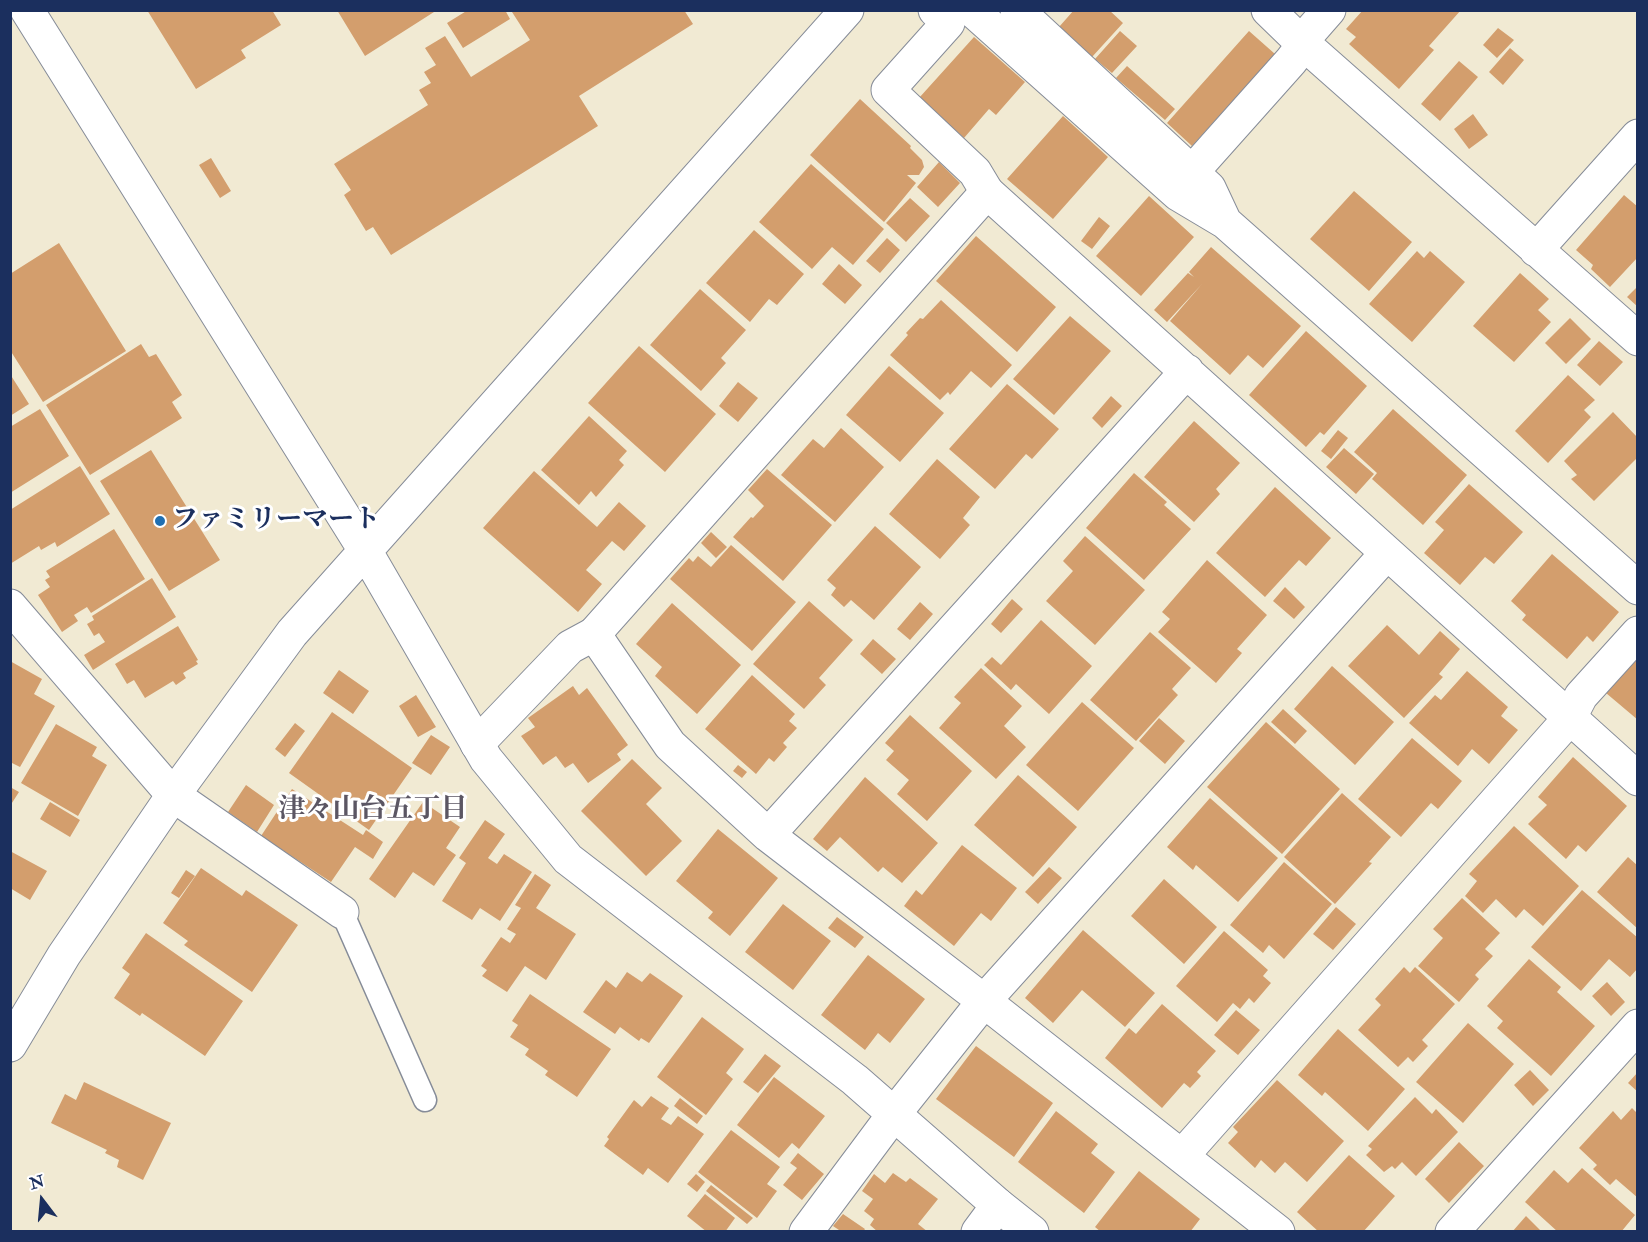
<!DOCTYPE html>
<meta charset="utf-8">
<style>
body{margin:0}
#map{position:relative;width:1648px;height:1242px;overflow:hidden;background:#f1ead3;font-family:"IM FELL Double Pica",serif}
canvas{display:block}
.frame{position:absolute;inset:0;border:12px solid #1b2f5e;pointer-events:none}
.north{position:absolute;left:12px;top:1170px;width:60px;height:60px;-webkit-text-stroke:4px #fff;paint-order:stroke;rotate:344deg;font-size:16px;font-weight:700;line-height:24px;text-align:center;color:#1b2f5e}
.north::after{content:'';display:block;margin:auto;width:21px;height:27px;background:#1b2f5e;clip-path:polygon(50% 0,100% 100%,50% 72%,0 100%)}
</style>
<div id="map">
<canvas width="1648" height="1242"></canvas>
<div class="frame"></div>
<div class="north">N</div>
</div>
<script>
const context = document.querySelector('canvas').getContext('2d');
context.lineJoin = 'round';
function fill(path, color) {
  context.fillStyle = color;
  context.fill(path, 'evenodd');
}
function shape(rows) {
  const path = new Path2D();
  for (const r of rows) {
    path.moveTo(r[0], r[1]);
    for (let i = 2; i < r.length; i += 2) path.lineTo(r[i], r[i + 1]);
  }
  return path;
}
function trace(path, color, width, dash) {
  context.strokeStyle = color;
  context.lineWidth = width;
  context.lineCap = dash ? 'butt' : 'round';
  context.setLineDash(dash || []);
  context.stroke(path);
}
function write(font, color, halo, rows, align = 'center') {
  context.font = font + ' "IM FELL Double Pica","Noto Serif JP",serif';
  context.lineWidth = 6;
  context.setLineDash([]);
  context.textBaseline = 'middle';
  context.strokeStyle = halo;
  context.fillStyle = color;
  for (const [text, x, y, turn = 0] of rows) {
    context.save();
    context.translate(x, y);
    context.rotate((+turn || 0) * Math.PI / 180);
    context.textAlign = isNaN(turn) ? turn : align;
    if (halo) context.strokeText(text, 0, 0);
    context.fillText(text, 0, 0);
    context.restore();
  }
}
fill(shape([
 [147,10,272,10,281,25,241,50,246,58,196,89],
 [337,10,433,10,434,12,365,56],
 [468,10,505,10,510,19,463,48,447,23],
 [516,10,684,10,693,24,579,96,598,126,391,255,373,227,366,231,344,195,351,190,334,164,428,105,419,90,431,83,424,72,436,65,425,48,445,36,471,77,530,40,512,12],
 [1074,10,1109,10,1123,23,1092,57,1059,27],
 [1363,10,1461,10,1429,46,1434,50,1399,89,1349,44,1356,37,1346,29],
 [1498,28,1514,40,1497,58,1483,45],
 [1120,31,1137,46,1112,73,1095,59],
 [1249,31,1275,54,1192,146,1167,123],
 [974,37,1025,82,996,115,989,109,964,138,919,98],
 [1510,48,1524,60,1503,85,1489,72],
 [1459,61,1478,77,1440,121,1421,104],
 [1127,66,1175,109,1165,120,1116,78],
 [860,99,911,146,910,148,922,160,924,167,919,175,907,175,916,183,884,222,810,155],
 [1473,114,1488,135,1469,149,1454,129],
 [1063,116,1108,157,1053,219,1007,179],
 [211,158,231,191,220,198,199,165],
 [939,162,960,183,938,207,917,187],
 [811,164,884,229,853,265,832,247,812,269,759,222],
 [1354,191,1412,242,1369,291,1310,239],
 [1624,195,1638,207,1638,257,1610,287,1591,269,1593,265,1576,250],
 [1149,196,1194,237,1141,296,1096,256],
 [910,198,930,216,906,242,886,223],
 [1099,217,1110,226,1092,249,1081,241],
 [754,230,804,274,777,305,769,299,750,322,706,283],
 [976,236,1056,307,1017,352,936,281],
 [887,238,900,250,880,273,866,261],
 [59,243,126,351,43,402,10,350,10,274],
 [1211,247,1301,326,1263,368,1248,355,1230,375,1170,321,1202,284,1167,322,1154,310,1188,273,1194,277,1189,272],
 [1417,251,1424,258,1430,251,1465,282,1412,342,1369,304],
 [839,264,862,285,845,304,822,284],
 [1520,273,1549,299,1538,310,1551,322,1514,362,1473,326],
 [1638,286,1638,307,1627,297],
 [700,289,746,330,721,358,726,363,701,391,650,345],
 [941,300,1012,365,991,388,971,371,950,395,948,392,940,400,890,355,908,335,906,333,920,318,923,319],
 [1070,316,1111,351,1054,415,1013,379],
 [1570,318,1591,339,1566,364,1545,343],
 [1306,331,1367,386,1324,435,1320,432,1306,447,1249,395],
 [1599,341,1623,362,1600,386,1577,365],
 [141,344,149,357,156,354,182,395,172,402,182,418,90,475,46,405],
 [639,346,716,414,665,472,588,403],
 [889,366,944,413,900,462,846,415],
 [10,374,29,404,10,416],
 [1568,375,1595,400,1584,410,1591,417,1548,463,1515,431],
 [738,382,758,398,738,422,719,406],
 [1007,384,1059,429,1032,459,1026,454,995,489,949,449],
 [1111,396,1122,406,1102,428,1092,418],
 [40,409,69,456,10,493,10,427],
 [1393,409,1467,475,1423,525,1372,479,1377,473,1354,452],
 [1613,412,1638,438,1638,457,1594,501,1571,479,1577,475,1564,461],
 [589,416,627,451,619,460,624,465,596,497,591,491,579,505,541,470],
 [1194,421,1240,463,1216,489,1220,494,1194,522,1144,477],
 [841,428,884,467,835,522,781,475,813,439,824,448],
 [1338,430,1348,438,1331,459,1321,451],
 [1344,448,1374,474,1356,494,1326,467],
 [151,450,220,560,169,591,100,481],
 [937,459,980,497,963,518,970,525,940,559,889,514],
 [80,466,110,514,57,547,55,542,41,550,39,546,10,564,10,510],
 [767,469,832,525,783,581,733,537,751,517,753,518,764,506,748,490],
 [534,471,597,527,619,502,646,526,624,551,612,541,586,570,602,584,578,612,483,528],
 [1134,473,1167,502,1164,505,1191,529,1144,580,1086,528],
 [1469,484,1523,532,1494,564,1485,557,1460,585,1424,553,1444,530,1435,522],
 [1275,487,1331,538,1306,566,1299,560,1265,597,1216,553],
 [875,526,921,567,874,620,851,600,844,607,831,595,836,588,827,580],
 [114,529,145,579,91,613,87,607,74,615,78,621,62,632,38,595,50,587,45,580,50,577,46,571],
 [711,532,727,547,716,558,701,543],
 [1085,536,1145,590,1095,645,1046,601,1073,571,1063,561],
 [731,545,796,602,752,651,670,579,689,558,693,562,698,556,711,567],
 [1552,554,1619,612,1593,642,1587,636,1567,659,1522,620,1526,615,1511,601],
 [1207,560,1267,615,1237,649,1242,653,1216,683,1158,632,1170,619,1162,612],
 [152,578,176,617,93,670,84,655,105,642,99,633,94,636,87,624,94,620,92,616],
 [1285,587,1305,607,1294,619,1273,601],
 [1012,599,1023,609,1001,633,991,624],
 [809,601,853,640,819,678,826,685,804,709,753,664],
 [920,602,933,614,910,640,897,629],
 [672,603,741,665,697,714,655,676,662,667,636,644],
 [1041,620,1092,666,1049,714,1016,684,1011,690,984,665,992,657,1001,665],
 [1387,625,1419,655,1440,631,1460,649,1439,674,1443,677,1404,718,1348,666],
 [178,626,198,660,196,661,198,664,183,673,186,678,176,685,173,681,145,698,134,680,127,684,115,664],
 [1150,632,1191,668,1172,689,1178,695,1136,741,1090,700],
 [873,639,896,659,882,674,860,654],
 [1638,658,1638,720,1606,693],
 [10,661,42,679,34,694,55,706,20,767,10,762],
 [1332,666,1394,722,1355,765,1294,709],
 [981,668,1022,706,1004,726,1026,747,996,779,939,728,961,703,954,697],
 [339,670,369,691,353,714,323,693],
 [1467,671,1508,707,1501,716,1518,730,1489,764,1472,749,1458,766,1409,723,1435,695,1441,700],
 [752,675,795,714,789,721,797,728,783,743,787,747,774,762,769,758,756,774,705,729],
 [573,686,579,695,587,688,628,745,617,754,621,760,588,783,573,763,565,768,556,756,543,765,521,736,535,727,528,718],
 [416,695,436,727,418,737,399,706],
 [1082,702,1134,748,1078,811,1026,765],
 [1283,709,1307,731,1295,744,1271,722],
 [332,712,412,768,369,830,289,773],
 [910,715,972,771,927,821,897,794,909,780,886,760,894,751,885,743],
 [1159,718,1185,741,1165,764,1139,741],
 [1266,722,1340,789,1282,854,1207,787],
 [295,723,305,731,285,757,275,749],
 [56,724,97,747,92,756,107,765,78,816,21,783],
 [431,735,450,747,431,775,412,763],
 [1412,738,1462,781,1438,809,1431,803,1401,837,1358,799],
 [1573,757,1627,806,1586,852,1578,845,1566,859,1528,824,1547,805,1538,797],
 [632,759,662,788,646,804,682,841,646,876,581,811],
 [738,765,747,772,742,778,733,771],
 [1018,775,1077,827,1033,877,974,825],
 [865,777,938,843,902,883,883,867,878,872,840,837,827,851,813,839],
 [246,785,274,805,257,832,228,812],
 [10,787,19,792,10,806],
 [292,789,363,835,366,830,383,842,373,859,355,847,331,882,261,836],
 [1342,793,1391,837,1369,862,1372,863,1335,904,1284,857],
 [1210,798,1278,858,1238,902,1196,865,1193,870,1167,847],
 [50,802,80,820,70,837,40,819],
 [423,802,460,827,446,848,456,855,434,886,413,872,395,898,369,879],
 [485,820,505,834,488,858,497,864,504,854,532,872,500,921,480,908,472,920,442,901,466,863,459,858],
 [1514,826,1579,886,1543,926,1524,909,1516,918,1496,899,1483,913,1465,896,1477,881,1469,874],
 [718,829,778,878,730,936,708,918,713,912,676,881],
 [962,845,1017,888,991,921,981,913,954,946,904,906,916,890,922,895],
 [10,851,47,871,30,900,10,888],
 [1628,857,1638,866,1638,929,1597,892],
 [1284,862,1332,904,1284,959,1269,945,1263,953,1230,925],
 [1049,867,1062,878,1038,904,1025,892],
 [201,868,242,896,246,890,298,925,252,992,184,945,188,941,163,923],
 [186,870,195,876,179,898,171,893],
 [535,874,551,885,536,908,576,934,546,980,525,966,507,992,482,976,487,970,481,966,501,937,510,943,516,934,507,929,521,908,515,905],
 [1164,879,1217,927,1184,964,1131,916],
 [1582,890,1638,938,1638,968,1630,977,1609,959,1581,991,1531,947],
 [1462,898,1500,933,1485,949,1493,956,1475,975,1479,979,1459,1002,1418,966,1443,938,1433,929],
 [783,904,831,941,793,990,745,952],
 [1336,907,1356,924,1333,950,1313,934],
 [837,917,864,937,855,948,828,928],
 [1083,930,1155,993,1125,1027,1082,990,1053,1023,1025,998],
 [1224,931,1268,970,1263,976,1271,983,1254,1003,1249,998,1240,1009,1233,1003,1217,1022,1176,986],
 [146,933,243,1001,205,1056,142,1013,140,1016,114,998,130,974,122,968],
 [868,955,925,999,890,1043,878,1033,865,1050,821,1015],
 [1529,959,1561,987,1557,992,1595,1026,1551,1076,1497,1028,1503,1021,1487,1006],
 [1404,967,1410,973,1415,967,1455,1004,1422,1040,1428,1046,1413,1062,1408,1057,1398,1067,1358,1030,1381,1005,1375,999],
 [627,972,642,982,650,973,683,996,649,1043,641,1038,639,1041,620,1027,615,1034,583,1012,606,980,616,988],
 [1607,982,1625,1002,1611,1016,1592,996],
 [530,994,611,1049,577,1097,545,1075,548,1071,525,1055,529,1049,510,1037,518,1025,512,1021],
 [1162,1004,1216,1051,1197,1072,1201,1076,1190,1088,1184,1083,1162,1108,1105,1058,1129,1028,1136,1034],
 [1236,1010,1260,1030,1238,1055,1214,1035],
 [702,1017,744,1049,726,1073,733,1079,706,1115,657,1077],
 [1468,1023,1514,1064,1463,1123,1416,1082],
 [1338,1029,1405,1089,1368,1131,1325,1092,1322,1096,1298,1075],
 [976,1046,1053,1103,1014,1157,936,1099],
 [765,1054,781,1066,758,1093,743,1082],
 [1530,1070,1549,1090,1533,1106,1514,1085],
 [1638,1072,1638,1092,1628,1083],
 [774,1077,825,1116,799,1149,792,1143,779,1158,737,1125],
 [1277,1080,1344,1141,1307,1182,1285,1162,1275,1173,1261,1160,1255,1168,1228,1143,1238,1132,1233,1127],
 [84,1082,171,1123,143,1180,117,1167,119,1160,105,1153,107,1150,51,1123,65,1094,76,1100],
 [651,1096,669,1108,661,1119,671,1125,678,1116,704,1134,668,1183,648,1168,643,1175,604,1146,609,1139,607,1137,634,1100,642,1107],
 [1415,1097,1432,1114,1436,1109,1458,1132,1416,1176,1402,1162,1395,1169,1392,1166,1384,1172,1366,1155,1372,1149,1368,1146],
 [680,1098,703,1116,697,1124,674,1106],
 [1632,1108,1638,1114,1638,1198,1616,1179,1610,1185,1593,1169,1597,1165,1579,1148,1613,1111,1621,1120],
 [1056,1111,1098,1144,1091,1153,1115,1172,1084,1213,1018,1162],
 [731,1130,780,1167,767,1184,777,1191,757,1218,698,1172],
 [1459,1142,1484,1166,1449,1203,1425,1179],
 [798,1153,824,1174,802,1200,783,1185,797,1168,790,1163],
 [1349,1155,1395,1196,1363,1232,1319,1232,1297,1212],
 [1582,1168,1635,1215,1621,1232,1558,1232,1525,1202,1554,1170,1568,1183],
 [1139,1171,1200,1219,1190,1232,1101,1232,1095,1227],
 [893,1173,906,1182,910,1178,938,1199,918,1224,928,1232,878,1232,870,1225,874,1219,864,1211,873,1199,862,1191,874,1174,885,1183],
 [696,1174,705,1182,697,1192,687,1184],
 [711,1185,753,1218,747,1224,706,1191],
 [705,1194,735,1218,725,1232,707,1232,687,1216],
 [843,1214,865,1229,863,1232,842,1232,833,1226],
 [1526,1216,1542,1232,1512,1232]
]), '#d39e6d');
const service = shape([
 [342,912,425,1100]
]);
const pedestrian = shape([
 [935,10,948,23,888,90,975,172,987,192],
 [972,10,1178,194,1225,222,1638,588],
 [1017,10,1209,188,1224,220],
 [1192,172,1291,61,1304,44,1301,42],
 [1569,719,1581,696,1638,633],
 [477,744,570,647,594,634]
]);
const minor = shape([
 [1268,10,1301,42,1329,10],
 [1304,44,1638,339],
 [1536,250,1638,136],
 [10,606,173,795,342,912],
 [768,835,1187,371],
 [1182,1156,1569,719],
 [806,1232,894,1114,984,1001,1387,553],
 [978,1232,998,1205],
 [1278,1232,984,1001,768,835,670,745,594,634,987,192,1638,779],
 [1452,1232,1638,1026]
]);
const tertiary = shape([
 [27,10,366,552,486,759,568,859,855,1080,998,1205,1032,1232],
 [10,1045,64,955,169,801,292,633,847,10]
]);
trace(service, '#868c98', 25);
trace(pedestrian, '#868c98', 35);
trace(minor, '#868c98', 35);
trace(tertiary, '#868c98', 35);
trace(service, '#fff', 22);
trace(pedestrian, '#fff', 33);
trace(minor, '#fff', 33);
trace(tertiary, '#fff', 33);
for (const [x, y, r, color] of [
 [160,521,6,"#1f6fb2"]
]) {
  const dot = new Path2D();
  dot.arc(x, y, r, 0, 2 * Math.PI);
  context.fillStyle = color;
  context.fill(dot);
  trace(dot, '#fff', 2);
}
write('bold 26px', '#1b2f5e', '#fff', [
 ["ファミリーマート",172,521]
], 'left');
write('bold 27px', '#5b5663', '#fff', [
 ["津々山台五丁目",373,811]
]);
</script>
